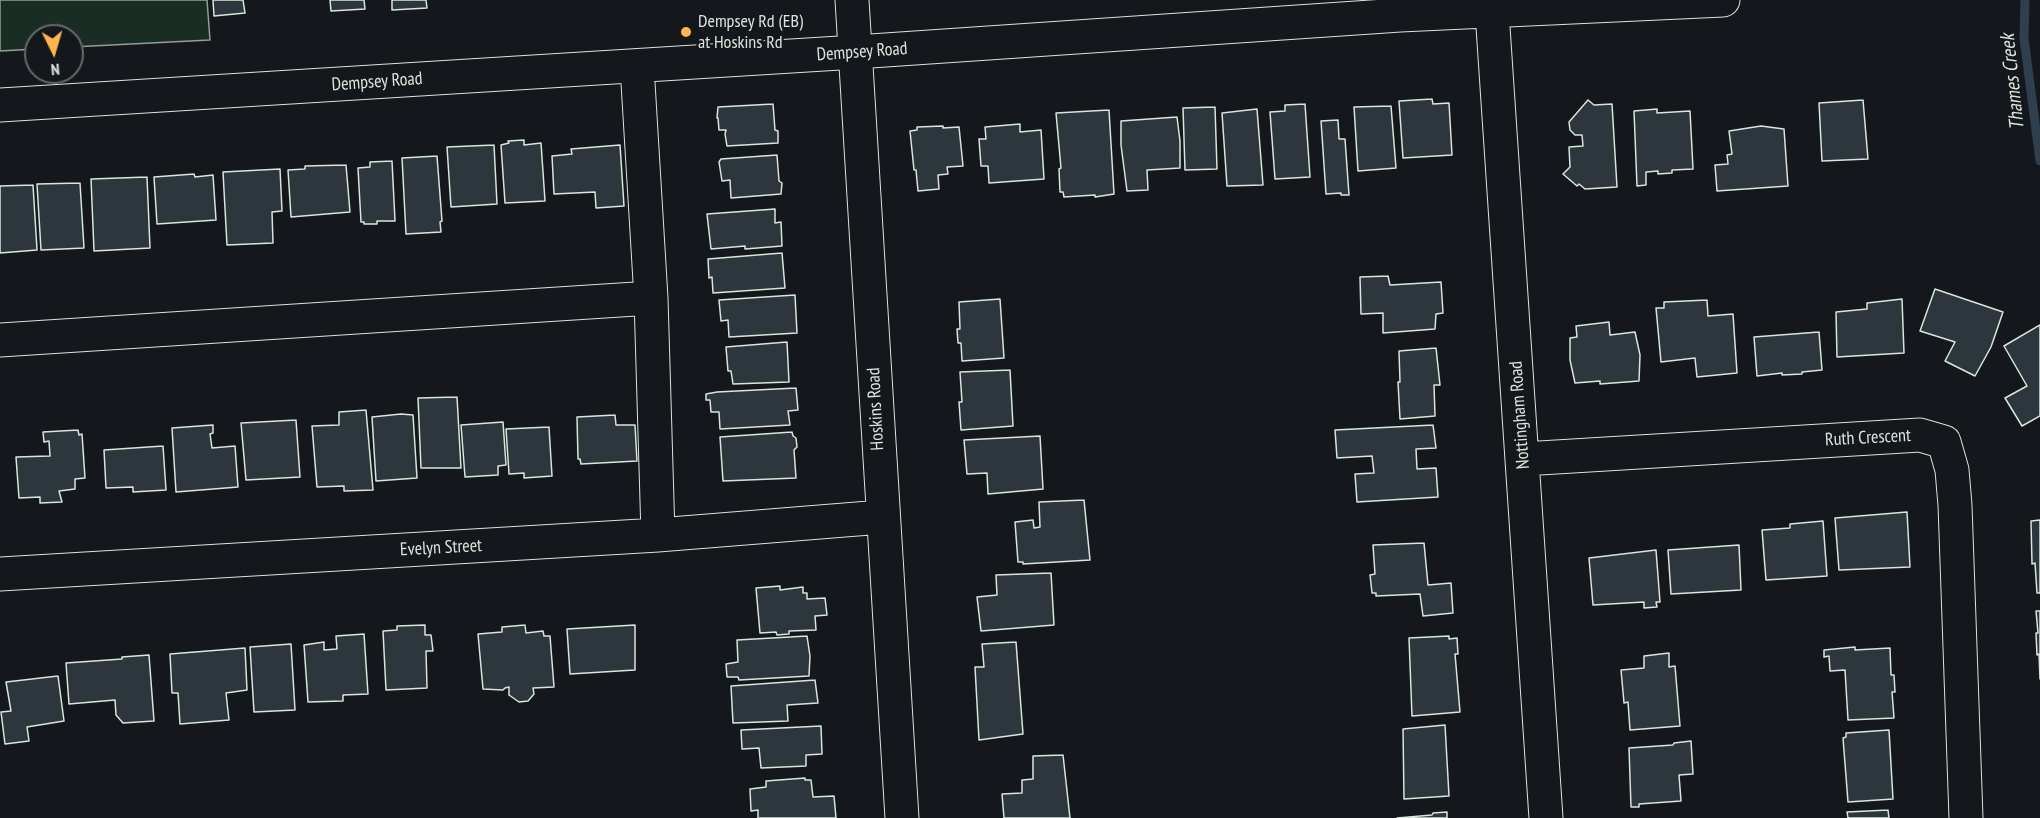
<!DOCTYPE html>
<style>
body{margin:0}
#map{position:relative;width:2040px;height:818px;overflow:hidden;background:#14181c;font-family:"PT Sans Narrow",sans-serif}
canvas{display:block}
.north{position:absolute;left:24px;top:24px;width:60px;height:60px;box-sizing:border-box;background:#14181c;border:2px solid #626a69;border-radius:50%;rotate:175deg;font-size:16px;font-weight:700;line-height:24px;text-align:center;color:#d8e6dc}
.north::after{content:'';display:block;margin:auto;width:21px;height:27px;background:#ffb74d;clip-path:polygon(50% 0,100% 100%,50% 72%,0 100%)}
</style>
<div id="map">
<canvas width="2040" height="818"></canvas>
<div class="north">N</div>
</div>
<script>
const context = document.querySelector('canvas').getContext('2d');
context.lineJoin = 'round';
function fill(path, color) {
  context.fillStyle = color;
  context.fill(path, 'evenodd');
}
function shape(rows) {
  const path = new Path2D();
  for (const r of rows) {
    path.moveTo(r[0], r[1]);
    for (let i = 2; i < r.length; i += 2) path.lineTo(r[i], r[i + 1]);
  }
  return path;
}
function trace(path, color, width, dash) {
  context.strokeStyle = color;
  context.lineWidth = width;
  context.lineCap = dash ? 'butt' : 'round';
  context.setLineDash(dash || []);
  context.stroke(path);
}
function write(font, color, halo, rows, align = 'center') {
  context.font = font + ' "PT Sans Narrow",sans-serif';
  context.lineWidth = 4.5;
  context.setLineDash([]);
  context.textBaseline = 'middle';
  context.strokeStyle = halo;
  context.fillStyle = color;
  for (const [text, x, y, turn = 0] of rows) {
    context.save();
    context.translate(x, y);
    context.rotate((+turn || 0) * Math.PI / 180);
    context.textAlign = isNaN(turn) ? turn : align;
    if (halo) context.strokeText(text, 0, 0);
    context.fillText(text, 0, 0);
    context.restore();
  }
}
const green = shape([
 [0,0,207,0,210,40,72,47,72,36,36,36,36,49,0,51,0,0]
]);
fill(green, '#1a2d24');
trace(green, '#939e99', 1.5);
trace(shape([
 [2025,0,2024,38,2040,161]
]), '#2f3f4d', 9);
const building = shape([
 [213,0,243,0,245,13,214,16,213,0],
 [330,0,364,0,365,9,331,11,330,0],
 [392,0,426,0,427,8,392,10,392,0],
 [1432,99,1433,104,1449,103,1452,155,1403,158,1399,101,1432,99],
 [1588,100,1594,105,1612,104,1617,187,1585,189,1579,184,1577,186,1563,174,1570,167,1569,147,1583,146,1582,135,1575,135,1570,130,1569,122,1588,100],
 [1863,100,1868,159,1822,161,1819,103,1863,100],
 [773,104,775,130,778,131,778,143,727,146,725,134,726,130,719,130,718,118,717,118,718,107,773,104],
 [1305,104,1310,177,1275,179,1270,112,1285,111,1285,105,1305,104],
 [1391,106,1396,168,1358,171,1354,107,1391,106],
 [1215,107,1217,169,1185,170,1183,108,1215,107],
 [1257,109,1263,185,1227,186,1222,113,1257,109],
 [1657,109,1657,113,1690,111,1693,169,1672,170,1672,173,1658,174,1658,171,1646,172,1646,185,1637,186,1634,111,1657,109],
 [1109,110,1114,194,1095,197,1095,195,1064,197,1063,192,1060,192,1059,169,1061,168,1056,113,1109,110],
 [1177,117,1180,141,1180,168,1147,170,1148,190,1127,191,1121,145,1121,121,1177,117],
 [1338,120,1339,139,1345,139,1349,195,1341,195,1341,193,1326,194,1321,121,1338,120],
 [1020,124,1020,132,1041,130,1044,179,989,183,988,166,981,166,979,139,986,139,985,127,1020,124],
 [943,126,943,128,959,127,963,166,947,167,948,174,938,175,939,189,918,191,916,170,914,170,910,131,917,130,917,127,943,126],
 [1761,126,1784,129,1788,186,1717,191,1715,165,1728,164,1727,155,1732,154,1729,131,1761,126],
 [524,140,524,145,541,143,545,201,505,203,501,145,509,143,508,141,524,140],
 [494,145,497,204,451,207,447,147,494,145],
 [620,145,624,206,596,208,595,192,554,194,552,156,572,154,571,149,620,145],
 [777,155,779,181,782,183,781,194,731,198,730,180,722,181,719,162,721,159,777,155],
 [437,156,442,221,440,222,441,232,406,234,402,158,437,156],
 [392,161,395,221,377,221,377,224,364,224,364,222,361,222,358,168,370,167,370,162,392,161],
 [346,165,350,212,291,217,288,170,305,169,305,166,346,165],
 [280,169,282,211,272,212,273,243,227,245,223,172,280,169],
 [194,174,195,177,213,175,216,220,157,224,154,177,194,174],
 [147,177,150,248,94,251,91,179,147,177],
 [80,183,84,248,41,250,37,184,80,183],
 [33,185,37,250,0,253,0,186,33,185],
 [775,209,775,223,781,222,782,246,745,249,745,246,711,249,707,214,775,209],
 [782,253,785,288,713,293,712,277,709,278,708,259,782,253],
 [1388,276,1390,285,1441,282,1443,313,1436,314,1435,329,1383,333,1383,313,1361,314,1360,277,1388,276],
 [1935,289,2003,312,1991,347,1975,376,1945,361,1955,342,1920,331,1935,289],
 [795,295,797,333,729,337,728,320,721,321,719,300,795,295],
 [1000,299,1004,358,962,361,961,343,958,343,957,329,960,329,959,302,1000,299],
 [1902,299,1904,353,1837,357,1836,312,1867,309,1867,303,1902,299],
 [1707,300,1708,316,1733,314,1737,373,1697,377,1695,358,1661,362,1656,308,1664,308,1664,302,1707,300],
 [1609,322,1610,335,1635,332,1640,355,1639,381,1600,384,1600,381,1575,383,1570,360,1570,338,1577,337,1576,326,1609,322],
 [2040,325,2040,416,2022,426,2005,398,2027,386,2004,346,2040,325],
 [1819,332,1822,370,1802,372,1802,374,1782,375,1782,373,1757,376,1754,337,1819,332],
 [787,342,789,382,733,384,731,371,728,371,726,347,787,342],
 [1436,348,1440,385,1434,385,1435,416,1400,419,1398,382,1400,382,1399,351,1436,348],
 [1010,370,1013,426,961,430,959,402,962,402,960,372,1010,370],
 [796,388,798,410,788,411,790,425,720,429,719,412,711,412,710,400,706,400,706,394,717,392,796,388],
 [457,397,461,468,421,468,418,398,457,397],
 [366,410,373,490,344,491,344,486,317,487,312,426,339,425,339,412,366,410],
 [401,414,413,415,417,478,376,481,372,417,401,414],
 [615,415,616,425,635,425,637,461,581,464,580,459,578,459,577,417,615,415],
 [296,420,300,477,246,480,241,423,296,420],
 [503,422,506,465,498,466,498,475,465,477,461,425,503,422],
 [213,425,213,433,210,434,212,448,235,446,238,487,176,492,172,428,213,425],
 [1433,425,1436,448,1416,449,1417,469,1436,468,1438,497,1357,502,1355,474,1374,473,1372,456,1337,458,1335,430,1433,425],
 [549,427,552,476,524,478,524,473,509,474,506,429,549,427],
 [78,430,79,435,82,434,85,478,75,479,75,489,59,491,62,502,40,503,40,497,19,498,16,457,50,456,49,441,44,442,43,432,78,430],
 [792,432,793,436,796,438,797,447,794,450,796,478,723,481,720,437,792,432],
 [1040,436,1043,489,988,494,987,473,967,474,964,440,1040,436],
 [163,446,166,490,133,492,133,487,106,488,104,450,163,446],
 [1084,500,1090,560,1023,564,1023,562,1018,562,1015,522,1033,520,1034,528,1040,527,1039,502,1084,500],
 [1907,512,1910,567,1839,570,1835,518,1907,512],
 [2040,520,2040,593,2037,593,2035,563,2032,564,2031,521,2040,520],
 [1823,521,1827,576,1766,580,1762,530,1790,528,1790,524,1823,521],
 [1424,543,1428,585,1451,583,1453,613,1423,616,1420,594,1376,596,1376,593,1372,593,1370,575,1375,574,1373,545,1424,543],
 [1739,545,1741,590,1671,594,1668,550,1739,545],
 [1656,550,1660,602,1656,602,1657,607,1644,608,1644,602,1593,605,1589,558,1656,550],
 [1051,573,1054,625,981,631,977,597,997,595,996,575,1051,573],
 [780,586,780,590,803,587,803,593,807,593,807,599,825,598,827,615,815,616,816,630,789,631,789,634,777,635,776,632,760,633,756,588,780,586],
 [2036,611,2040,611,2040,679,2039,654,2037,655,2036,633,2038,633,2036,611],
 [425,625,425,635,431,635,433,651,426,651,427,688,386,690,383,631,397,630,397,626,425,625],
 [525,625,526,633,543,631,544,636,550,636,554,687,533,688,534,694,528,701,519,702,509,695,509,687,505,688,503,690,483,689,478,634,502,632,502,627,525,625],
 [635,625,635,670,570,674,567,629,635,625],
 [364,634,368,694,343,695,343,701,308,702,304,645,324,642,324,650,337,649,336,636,364,634],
 [807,636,810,656,809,676,739,680,738,677,727,677,726,664,738,662,737,640,807,636],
 [1449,636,1449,639,1457,638,1458,654,1455,654,1460,712,1412,716,1409,638,1449,636],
 [1016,642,1023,734,979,740,975,667,984,667,982,644,1016,642],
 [291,644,295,710,254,712,250,647,291,644],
 [1855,647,1855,650,1890,648,1891,675,1894,675,1895,692,1892,692,1894,718,1848,720,1845,670,1830,671,1829,656,1824,657,1824,650,1855,647],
 [245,648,247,690,226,693,229,720,180,724,178,693,172,693,170,654,245,648],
 [1669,653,1669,667,1675,666,1680,726,1630,730,1628,702,1624,703,1621,670,1644,668,1644,656,1669,653],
 [149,655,154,721,123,723,116,715,115,700,69,704,66,663,122,659,122,657,149,655],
 [58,676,64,721,27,727,29,741,5,744,1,712,11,711,6,682,58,676],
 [815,680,818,703,787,705,788,721,733,723,731,686,815,680],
 [1445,725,1449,796,1404,799,1403,729,1445,725],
 [821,726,822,754,806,755,806,766,761,768,759,748,742,749,741,730,821,726],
 [1889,730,1893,799,1848,802,1843,738,1846,737,1846,733,1889,730],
 [1691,741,1693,774,1679,775,1681,801,1639,804,1639,807,1631,807,1629,748,1673,745,1674,743,1691,741],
 [1063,755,1070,818,1004,818,1002,794,1022,793,1022,780,1033,779,1033,756,1063,755],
 [805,778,805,780,811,780,813,797,834,796,836,818,758,818,758,810,751,811,750,789,766,787,766,781,805,778],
 [1888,810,1889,818,1848,818,1847,812,1888,810],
 [1447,812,1447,818,1397,818,1432,815,1433,813,1447,812]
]);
fill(building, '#2c363c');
trace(building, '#d8e6dc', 1.5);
const minor = shape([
 [852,0,902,818],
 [1492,12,1546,818],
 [0,105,856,52,1400,15,1723,0],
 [651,298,658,535],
 [0,340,651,298,637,66],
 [1523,459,1887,437,1920,435,1944,442,1952,470,1955,505,1966,818],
 [0,574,658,535,882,517]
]);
trace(minor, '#d8e6dc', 35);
trace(minor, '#14181c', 33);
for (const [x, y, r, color] of [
 [686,32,6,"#ffb74d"]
]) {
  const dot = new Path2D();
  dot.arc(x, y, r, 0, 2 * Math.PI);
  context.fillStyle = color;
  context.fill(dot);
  trace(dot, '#14181c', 2);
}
write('18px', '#d8e6dc', '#14181c', [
 ["Dempsey Rd (EB)",698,22],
 ["at Hoskins Rd",698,43]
], 'left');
write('18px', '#d8e6dc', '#14181c', [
 ["Dempsey Road",862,52,-4],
 ["Dempsey Road",377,82,-4],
 ["Hoskins Road",876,409,-93],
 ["Nottingham Road",1520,415,-94],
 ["Ruth Crescent",1868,438,-3],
 ["Evelyn Street",441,548,-3]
]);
write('italic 20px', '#d8e6dc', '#14181c', [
 ["Thames Creek",2013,82,-96]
]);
</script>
